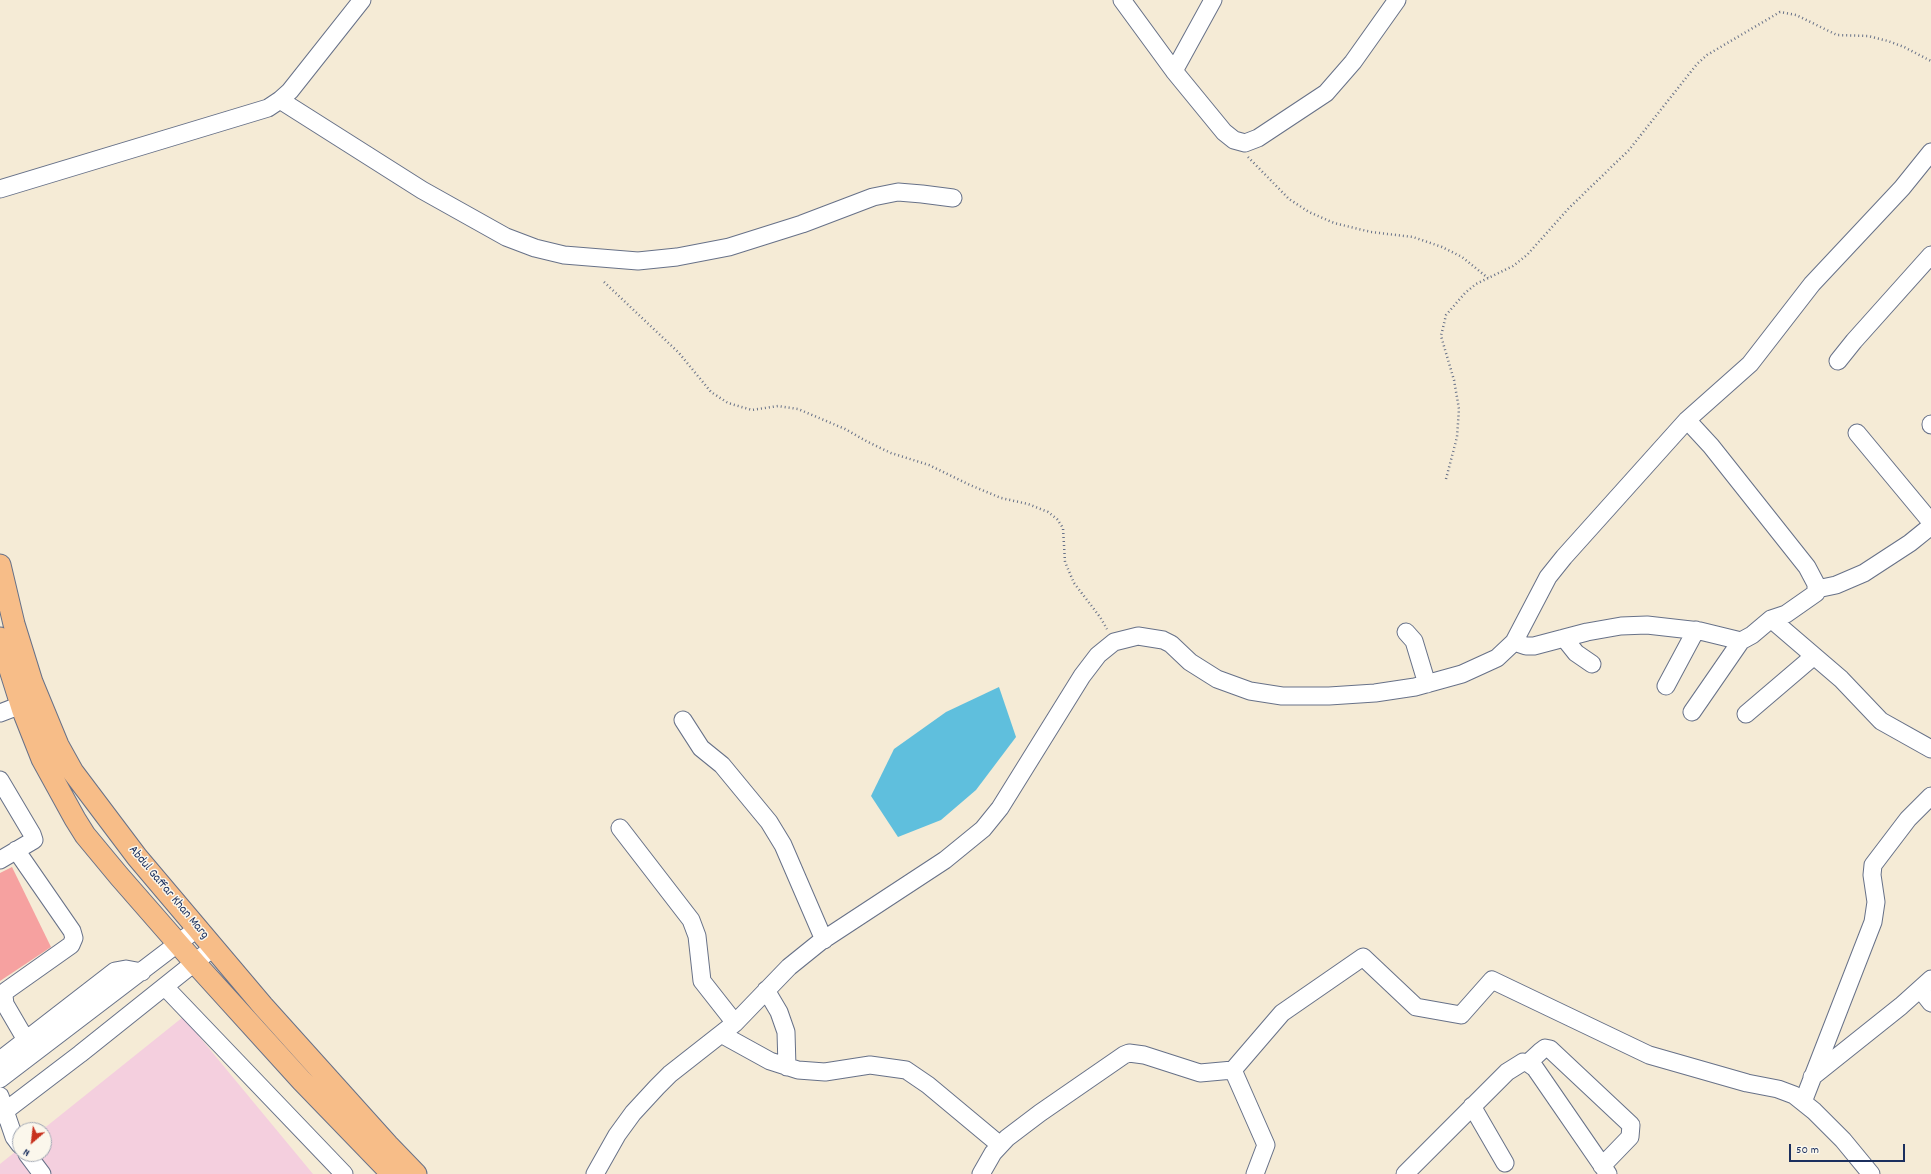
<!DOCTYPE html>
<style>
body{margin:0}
#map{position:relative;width:1931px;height:1174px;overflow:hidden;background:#f5ebd6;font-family:Dekko,sans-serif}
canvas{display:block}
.north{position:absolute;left:12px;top:1122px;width:40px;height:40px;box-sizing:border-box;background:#fbf7ec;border:1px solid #a1a7b3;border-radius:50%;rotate:208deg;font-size:11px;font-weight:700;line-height:16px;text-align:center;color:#1b2f5e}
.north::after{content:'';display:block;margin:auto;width:14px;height:18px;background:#c8321e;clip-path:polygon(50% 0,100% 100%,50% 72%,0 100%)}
.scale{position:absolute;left:1789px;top:1144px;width:116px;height:18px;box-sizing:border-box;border:2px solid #1b2f5e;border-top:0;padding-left:5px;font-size:12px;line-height:14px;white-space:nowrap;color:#1b2f5e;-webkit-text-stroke:3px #fbf7ec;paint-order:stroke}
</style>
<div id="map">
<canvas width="1931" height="1174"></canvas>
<div class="north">N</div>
<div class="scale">50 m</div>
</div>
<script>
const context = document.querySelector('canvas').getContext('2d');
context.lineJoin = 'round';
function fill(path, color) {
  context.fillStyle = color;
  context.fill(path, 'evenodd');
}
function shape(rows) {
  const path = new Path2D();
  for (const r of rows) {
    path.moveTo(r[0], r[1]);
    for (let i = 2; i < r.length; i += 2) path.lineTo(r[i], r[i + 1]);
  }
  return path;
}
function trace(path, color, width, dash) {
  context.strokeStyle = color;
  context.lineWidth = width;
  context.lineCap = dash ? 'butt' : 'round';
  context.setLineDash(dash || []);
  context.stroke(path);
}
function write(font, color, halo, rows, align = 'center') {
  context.font = font + ' Dekko,sans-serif';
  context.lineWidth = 3;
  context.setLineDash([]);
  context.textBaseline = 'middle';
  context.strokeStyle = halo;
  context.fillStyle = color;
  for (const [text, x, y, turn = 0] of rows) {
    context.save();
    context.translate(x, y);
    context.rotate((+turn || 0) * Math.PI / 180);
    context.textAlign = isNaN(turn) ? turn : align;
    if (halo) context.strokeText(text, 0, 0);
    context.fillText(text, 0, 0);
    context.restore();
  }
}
fill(shape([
 [183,1017,313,1174,0,1174,0,1164,20,1148,20,1154,44,1154,44,1130,42,1130]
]), '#f4cfde');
fill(shape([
 [999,687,1016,737,976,790,941,820,898,837,871,796,894,749,946,712]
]), '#5fbfdd');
fill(shape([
 [12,867,51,947,0,981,0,873]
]), '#f6a1a0');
const minor = shape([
 [1122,0,1174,71,1224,132,1234,140,1245,143,1258,138,1326,93,1353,62,1397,0],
 [1174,71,1213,0],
 [280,100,422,190,506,237,535,248,564,255,638,261,677,257,729,247,802,224,873,197,898,192,922,194,953,198],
 [0,189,268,108,280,100,290,91,362,0],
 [1838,361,1854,341,1931,255],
 [1931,424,1931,425],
 [1857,433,1931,522],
 [1817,589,1836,585,1864,573,1910,543,1931,526],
 [1771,619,1841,679,1881,721,1931,749],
 [1406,632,1414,641,1427,684],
 [1564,638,1576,653,1592,664],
 [1514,642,1526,646,1534,646,1587,632,1621,626,1647,625,1700,631,1741,641,1752,635,1771,619,1786,614,1816,593,1816,584,1807,567,1711,446,1687,420],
 [1666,686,1696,630],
 [1692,712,1741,641],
 [0,713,21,705],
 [1746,714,1814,656],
 [683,720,701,748,722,765,769,822,783,845,824,940],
 [0,780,32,834,34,840,0,860],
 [620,828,691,920,697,936,702,981,735,1023],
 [16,850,72,931,74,938,71,945,6,991,4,996,5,1004,26,1040],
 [165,987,344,1174],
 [1920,989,1931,1003],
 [766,990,779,1012,786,1032,787,1067],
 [721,1034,770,1061,798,1070,825,1072,870,1065,906,1070,928,1085,1000,1145],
 [0,1060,115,971,126,969,142,972],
 [1528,1063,1541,1051,1545,1048,1550,1049,1631,1125,1630,1137,1602,1166],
 [1812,1077,1901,1006,1931,979],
 [0,1079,198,928],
 [0,1096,14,1137,20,1145],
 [1803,1102,1873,922,1876,902,1872,875,1873,865,1908,819,1931,796],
 [1472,1106,1505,1163],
 [0,1115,80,1054,214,947],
 [27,1154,42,1174],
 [595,1174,617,1135,633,1113,657,1087,670,1074,735,1023,789,967,820,942,945,860,983,829,1000,808,1082,676,1098,655,1114,642,1138,636,1163,640,1171,644,1190,662,1217,679,1250,691,1282,696,1329,696,1375,693,1415,687,1462,674,1497,658,1514,642,1548,577,1564,557,1687,420,1750,364,1812,284,1902,188,1931,152],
 [981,1174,993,1153,1007,1138,1040,1113,1124,1055,1129,1053,1144,1055,1200,1073,1233,1070],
 [1255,1174,1266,1145,1233,1070,1282,1013,1363,957,1416,1007,1461,1015,1492,980,1649,1055,1747,1083,1778,1089,1794,1095,1814,1111,1843,1140,1871,1174],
 [1405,1174,1507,1072,1523,1062,1528,1063,1535,1068,1608,1174]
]);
const major = shape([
 [0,565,14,624,32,682,58,745,73,772,137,857,263,1006,388,1145,416,1174],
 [0,638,23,711,42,759,75,819,85,835,119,876,195,963,302,1081,392,1174]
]);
trace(minor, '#677188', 19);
trace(major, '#677188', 23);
trace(shape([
 [1248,157,1289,199,1309,212,1334,223,1371,232,1413,237,1442,247,1462,257,1488,278],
 [604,282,679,353,711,392,728,403,752,410,778,406,798,409,845,429,868,442,891,453,929,465,970,485,1001,498,1028,504,1048,512,1057,519,1063,528,1065,562,1074,583,1100,617,1107,629],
 [1446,479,1457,437,1459,409,1454,380,1441,336,1446,315,1465,293,1476,284,1513,266,1527,255,1569,208,1629,150,1697,64,1707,55,1780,12,1796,15,1837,35,1868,36,1888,41,1904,47,1931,61]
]), '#677188', 2.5, [1, 3]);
trace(minor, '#fff', 17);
trace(major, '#f7bd88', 21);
write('13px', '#1b2f5e', '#fbf7ec', [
 ["Abdul Gaffar Khan Marg",168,893,50]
]);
</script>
